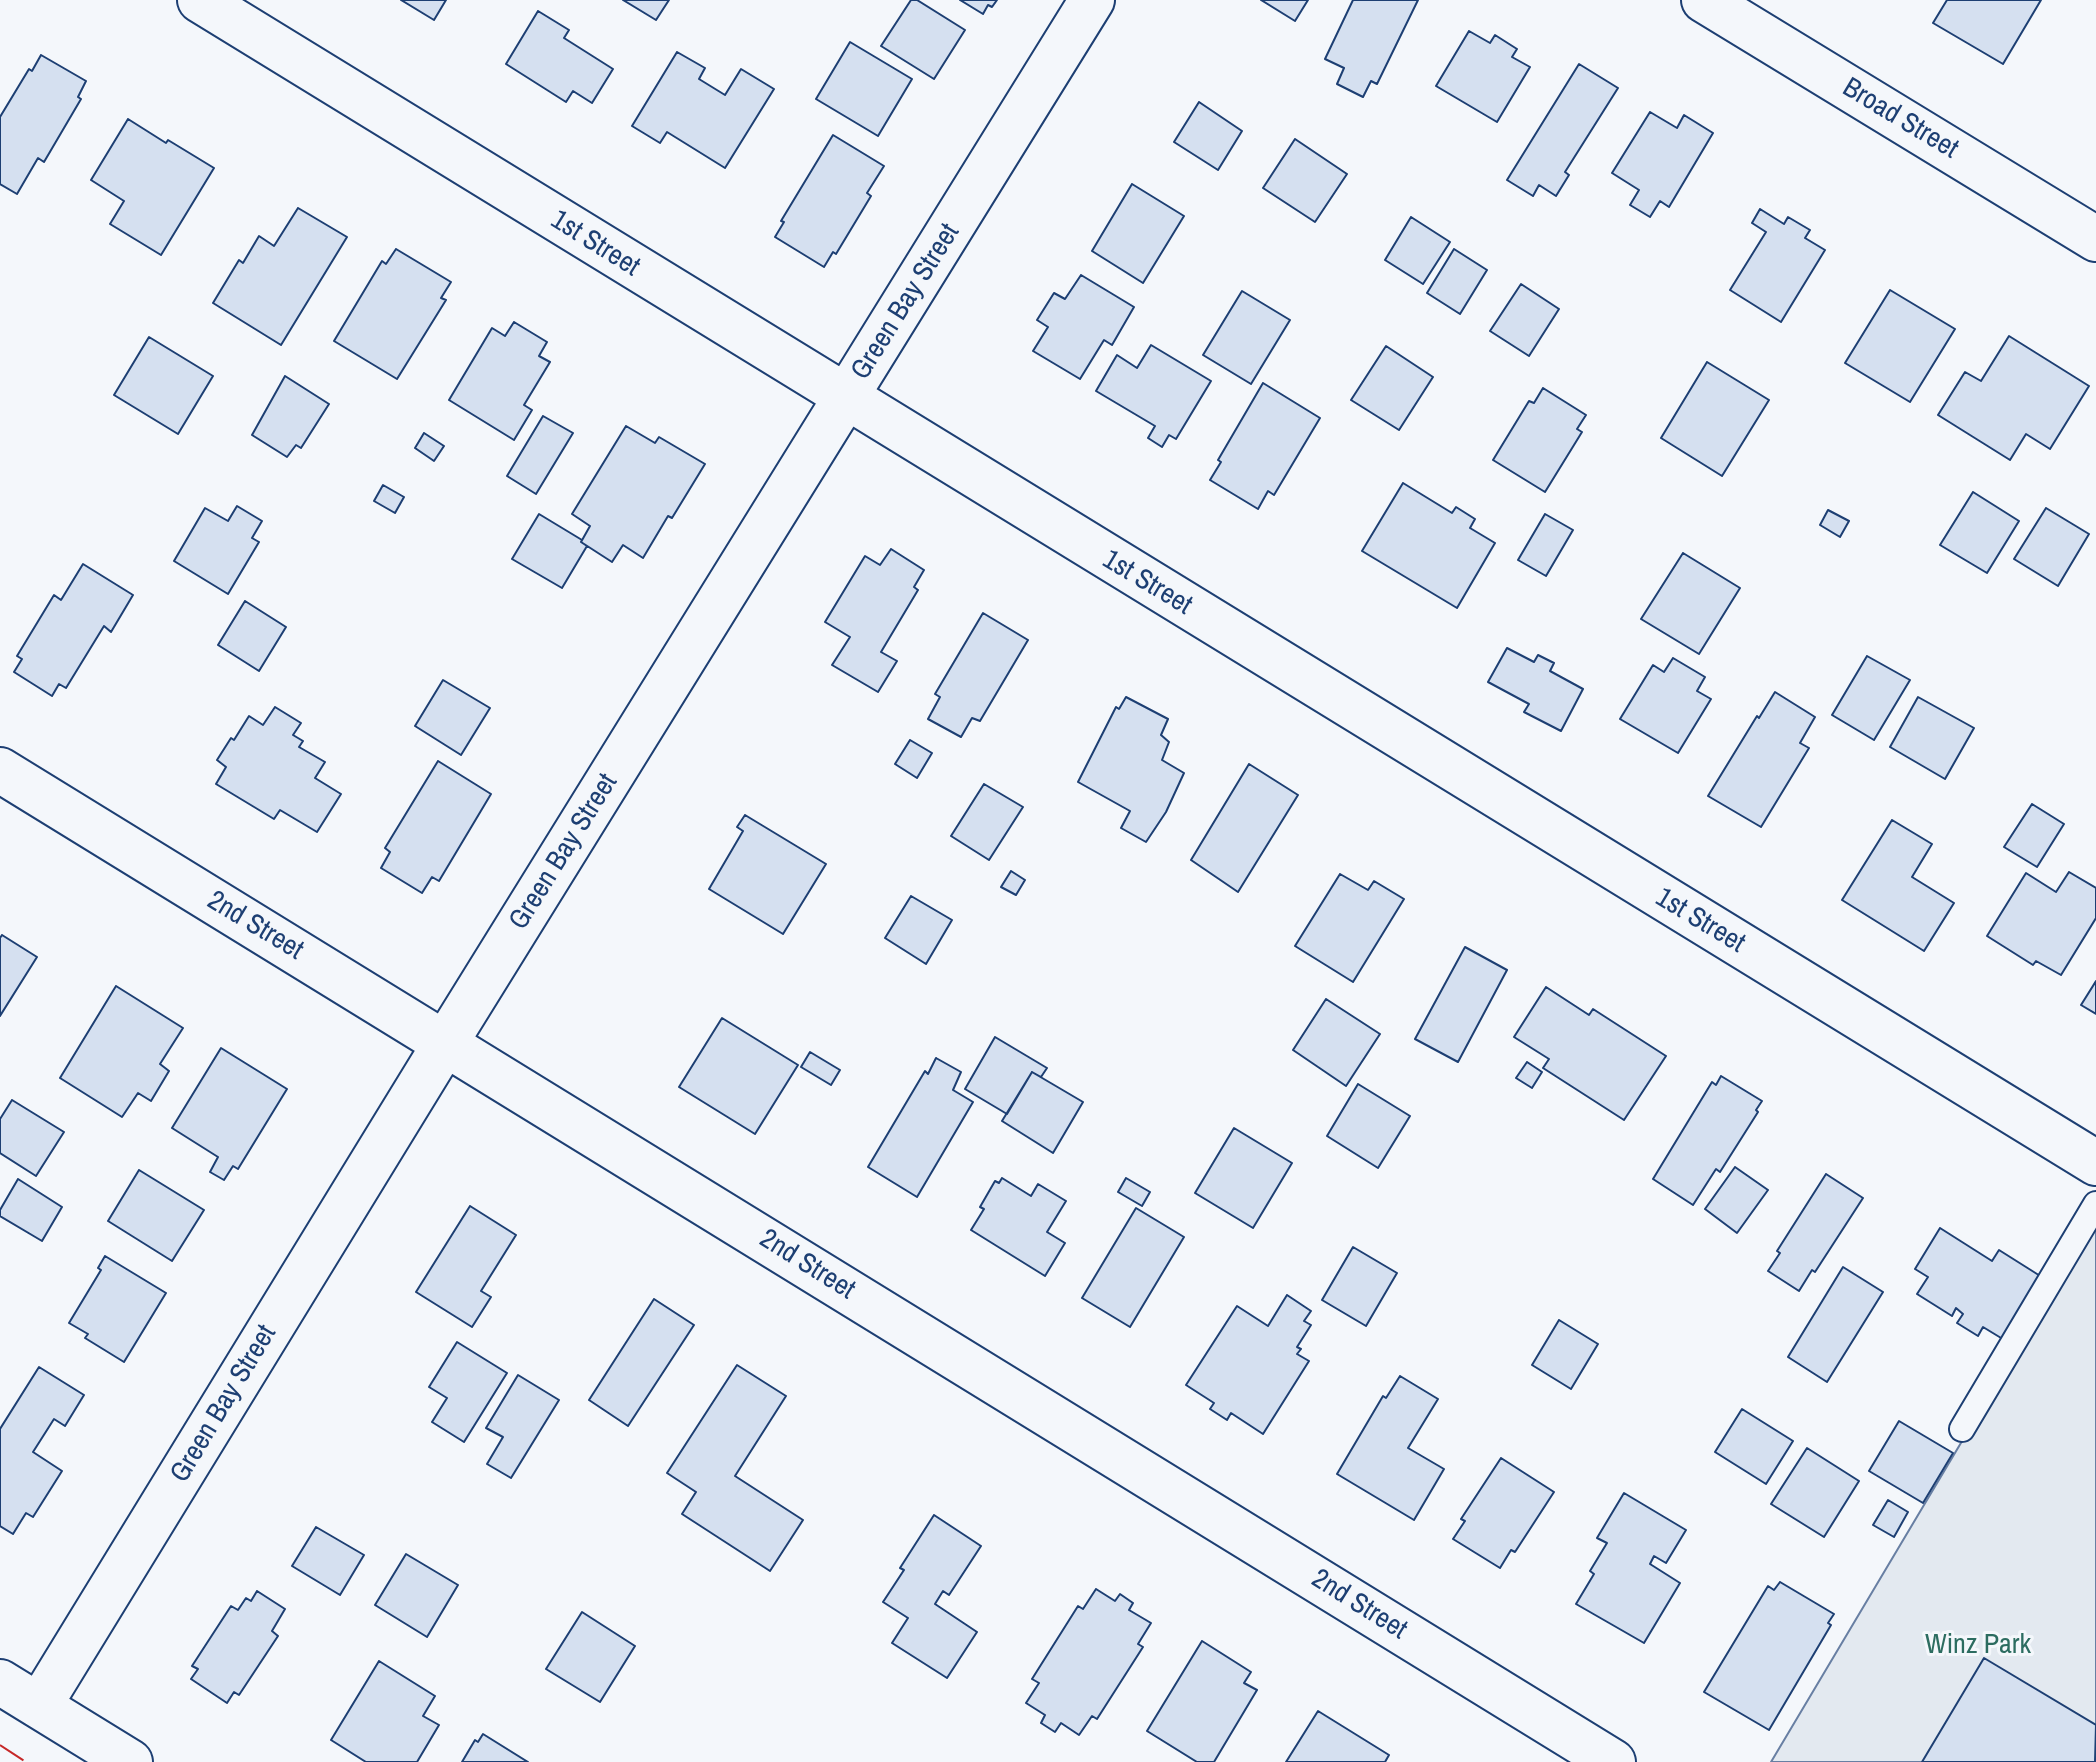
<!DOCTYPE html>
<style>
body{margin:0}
canvas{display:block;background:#f4f7fb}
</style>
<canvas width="2096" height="1762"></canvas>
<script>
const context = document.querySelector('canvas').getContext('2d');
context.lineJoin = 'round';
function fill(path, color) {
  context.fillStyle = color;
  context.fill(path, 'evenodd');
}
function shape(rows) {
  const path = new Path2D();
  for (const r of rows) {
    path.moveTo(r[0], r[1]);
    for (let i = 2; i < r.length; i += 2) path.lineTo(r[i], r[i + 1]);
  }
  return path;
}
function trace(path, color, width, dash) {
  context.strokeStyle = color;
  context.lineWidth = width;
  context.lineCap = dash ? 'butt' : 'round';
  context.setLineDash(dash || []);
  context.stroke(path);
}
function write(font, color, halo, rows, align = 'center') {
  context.font = font + ' "Archivo Narrow",sans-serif';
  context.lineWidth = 6;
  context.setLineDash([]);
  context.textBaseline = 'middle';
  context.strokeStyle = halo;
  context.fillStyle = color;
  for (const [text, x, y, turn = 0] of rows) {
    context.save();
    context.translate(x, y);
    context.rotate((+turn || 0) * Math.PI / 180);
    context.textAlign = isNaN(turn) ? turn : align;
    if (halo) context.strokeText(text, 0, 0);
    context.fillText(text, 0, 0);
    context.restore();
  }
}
const green = shape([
 [2096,1216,2096,1762,1771,1762,2096,1216]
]);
fill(green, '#e3e9f0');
trace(green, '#687fa3', 2);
const building = shape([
 [401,0,446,0,434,20,401,0],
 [623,0,669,0,656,20,623,0],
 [911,0,917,0,965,30,934,79,881,46,911,0],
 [960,0,997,0,992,7,988,5,983,14,960,0],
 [1261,0,1308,0,1295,21,1261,0],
 [1353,0,1418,0,1377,84,1371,81,1363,97,1337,84,1344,68,1325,59,1353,0],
 [1947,0,2041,0,2003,64,1933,23,1947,0],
 [538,11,569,30,564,38,613,69,592,103,573,91,566,102,506,64,538,11],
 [1469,31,1490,43,1495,35,1517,49,1512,57,1530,67,1497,122,1436,86,1469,31],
 [850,42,912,79,878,136,816,99,850,42],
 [677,52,705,68,699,79,725,95,741,69,774,89,725,168,667,132,660,143,632,126,677,52],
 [41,55,86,81,78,97,81,99,44,162,38,158,17,194,0,184,0,117,29,69,32,71,41,55],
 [1579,64,1618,88,1565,172,1569,175,1556,196,1539,185,1533,196,1507,180,1579,64],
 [1199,102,1242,131,1218,170,1174,142,1199,102],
 [1650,112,1677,128,1684,115,1713,133,1669,207,1660,201,1650,217,1630,205,1639,190,1612,173,1650,112],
 [128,119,166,143,168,140,214,168,161,255,110,224,124,201,91,180,128,119],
 [833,135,884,166,867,193,871,196,836,254,833,252,824,267,775,237,784,222,781,221,833,135],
 [1295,139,1347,174,1315,222,1263,188,1295,139],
 [1132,184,1184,216,1143,283,1092,251,1132,184],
 [298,208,347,237,281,345,213,303,239,260,243,263,259,236,274,246,298,208],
 [1760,209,1784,224,1788,217,1810,230,1805,238,1825,250,1781,322,1730,290,1766,232,1752,223,1760,209],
 [1411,217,1450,242,1423,284,1385,260,1411,217],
 [396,249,451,282,441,298,446,300,397,379,334,341,382,261,386,264,396,249],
 [1454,249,1487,270,1460,314,1427,293,1454,249],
 [1081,275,1134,307,1112,345,1104,340,1080,379,1033,351,1048,327,1037,320,1054,293,1065,299,1081,275],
 [1521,284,1559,309,1529,356,1490,331,1521,284],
 [1890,290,1955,329,1910,402,1845,363,1890,290],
 [1242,291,1290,320,1251,384,1203,355,1242,291],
 [514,322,547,342,539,356,550,362,524,405,532,410,514,440,449,400,492,328,505,336,514,322],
 [2009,336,2089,386,2050,449,2026,434,2010,460,1938,415,1965,372,1981,381,2009,336],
 [149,337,213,376,178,434,114,395,149,337],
 [1151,345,1211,381,1176,439,1169,435,1162,447,1148,438,1155,426,1096,391,1117,355,1137,368,1151,345],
 [1386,346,1433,377,1399,430,1351,400,1386,346],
 [1707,362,1769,400,1722,476,1661,438,1707,362],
 [285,376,329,404,301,448,296,445,287,457,252,435,285,376],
 [1263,383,1320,418,1274,495,1268,491,1258,509,1210,480,1221,462,1218,460,1263,383],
 [1543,388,1586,415,1577,429,1582,432,1545,492,1493,460,1529,401,1534,403,1543,388],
 [543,416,573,433,536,494,507,476,543,416],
 [626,426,655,443,659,437,705,464,672,518,668,516,643,558,623,545,612,562,581,542,590,526,572,514,626,426],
 [424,433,444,446,434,461,415,448,424,433],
 [1403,483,1452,513,1456,507,1475,519,1470,528,1495,543,1457,608,1362,551,1403,483],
 [383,485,404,497,395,513,374,501,383,485],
 [1973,492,2019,521,1987,573,1940,545,1973,492],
 [237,506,262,521,252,538,259,542,228,594,174,561,205,508,228,521,237,506],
 [2046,508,2089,534,2058,586,2014,559,2046,508],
 [1828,510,1849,521,1840,537,1820,525,1828,510],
 [539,514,582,540,581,542,587,546,562,588,512,559,539,514],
 [1545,514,1573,530,1546,576,1518,560,1545,514],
 [891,549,924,570,914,587,918,590,881,652,897,661,878,692,832,665,850,637,825,622,865,556,880,565,891,549],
 [1683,553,1740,588,1699,654,1641,619,1683,553],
 [83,564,133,595,111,632,104,626,66,688,59,684,52,696,14,672,22,659,17,656,54,595,61,600,83,564],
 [245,601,286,627,259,671,218,645,245,601],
 [983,613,1028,640,980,721,972,718,961,737,928,719,940,697,935,694,983,613],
 [1507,648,1534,662,1538,655,1554,663,1550,671,1583,689,1561,731,1524,712,1529,704,1488,682,1507,648],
 [1867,656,1910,680,1874,740,1832,715,1867,656],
 [1673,658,1705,677,1697,691,1711,699,1678,753,1620,719,1653,665,1664,672,1673,658],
 [443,680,490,708,461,755,415,726,443,680],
 [1775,692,1815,717,1800,743,1809,748,1761,827,1708,796,1757,716,1759,718,1775,692],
 [1126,697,1168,719,1161,735,1169,742,1162,760,1184,773,1166,812,1146,842,1121,828,1130,811,1078,782,1116,707,1119,709,1126,697],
 [1918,697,1974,728,1945,779,1890,747,1918,697],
 [275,707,301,723,293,735,303,741,299,747,325,762,315,778,341,794,317,832,280,810,274,819,216,784,226,767,217,760,231,738,234,740,249,716,263,725,275,707],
 [910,740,932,753,917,778,895,764,910,740],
 [438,761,491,794,439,881,432,877,422,893,381,868,390,852,385,848,438,761],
 [1249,764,1298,795,1238,892,1191,860,1249,764],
 [984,784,1023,807,989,860,951,836,984,784],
 [2032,804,2064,824,2037,867,2004,847,2032,804],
 [745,815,826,864,783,934,709,889,743,831,737,827,745,815],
 [1892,820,1932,844,1912,877,1954,903,1924,951,1842,900,1892,820],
 [1011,871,1025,880,1016,895,1001,887,1011,871],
 [2069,872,2096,888,2096,918,2061,975,2036,961,2033,965,1987,936,2026,873,2056,892,2069,872],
 [1340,874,1368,890,1374,881,1404,899,1353,982,1295,946,1340,874],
 [911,896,952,920,926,964,885,938,911,896],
 [2,935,37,957,0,1016,0,938,2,935],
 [1465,947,1507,970,1458,1062,1415,1039,1465,947],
 [2096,981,2096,1014,2081,1005,2096,981],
 [116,986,183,1028,160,1064,169,1071,151,1101,138,1093,122,1117,60,1078,116,986],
 [1546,987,1589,1015,1593,1009,1666,1056,1624,1120,1543,1068,1549,1059,1514,1037,1546,987],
 [1326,999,1380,1034,1346,1086,1293,1050,1326,999],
 [722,1018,798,1065,755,1134,679,1087,722,1018],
 [995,1037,1047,1068,1041,1077,1032,1072,1007,1114,965,1089,995,1037],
 [221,1048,287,1089,238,1169,233,1166,224,1180,210,1172,218,1157,172,1128,221,1048],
 [810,1052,840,1070,831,1085,801,1067,810,1052],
 [936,1058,961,1072,953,1090,973,1102,917,1197,868,1167,925,1071,928,1074,936,1058],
 [1527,1062,1542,1072,1532,1088,1516,1078,1527,1062],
 [1032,1072,1083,1102,1053,1153,1002,1121,1032,1072],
 [1721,1076,1762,1101,1756,1110,1758,1112,1720,1172,1716,1169,1693,1205,1653,1179,1712,1082,1716,1085,1721,1076],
 [1358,1084,1410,1116,1378,1168,1327,1136,1358,1084],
 [12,1100,64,1132,36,1176,0,1153,0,1119,12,1100],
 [1234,1128,1292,1163,1253,1228,1195,1193,1234,1128],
 [1735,1167,1768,1190,1737,1233,1705,1209,1735,1167],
 [139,1170,204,1210,172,1261,108,1221,139,1170],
 [1826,1174,1863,1198,1815,1272,1812,1270,1799,1291,1768,1271,1780,1253,1777,1251,1826,1174],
 [1002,1178,1031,1196,1038,1184,1066,1201,1047,1232,1065,1243,1045,1276,971,1230,984,1209,980,1207,995,1181,999,1183,1002,1178],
 [1126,1178,1150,1192,1142,1206,1118,1192,1126,1178],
 [18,1179,62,1207,42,1241,0,1216,0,1210,18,1179],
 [470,1206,516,1235,481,1291,491,1297,472,1327,416,1292,470,1206],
 [1136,1208,1184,1237,1130,1327,1082,1298,1136,1208],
 [1940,1228,1992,1261,1999,1250,2045,1279,2006,1341,1983,1327,1978,1336,1957,1323,1963,1314,1956,1308,1952,1316,1917,1294,1928,1277,1915,1269,1940,1228],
 [1353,1247,1397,1273,1366,1326,1322,1300,1353,1247],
 [105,1256,166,1293,124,1362,85,1338,88,1334,69,1323,101,1270,98,1268,105,1256],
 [1843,1267,1883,1292,1827,1382,1788,1357,1843,1267],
 [1287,1295,1311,1311,1304,1321,1311,1325,1297,1347,1301,1349,1297,1354,1309,1361,1263,1434,1231,1413,1227,1420,1210,1409,1214,1403,1186,1385,1237,1306,1268,1326,1287,1295],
 [654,1299,694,1325,628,1426,589,1400,654,1299],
 [1559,1320,1598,1344,1571,1389,1532,1365,1559,1320],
 [457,1342,507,1373,464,1442,432,1422,447,1398,429,1387,457,1342],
 [737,1365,786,1396,735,1476,803,1520,770,1571,682,1514,696,1492,667,1473,737,1365],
 [39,1367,84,1395,65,1426,54,1419,33,1452,62,1471,33,1517,26,1513,13,1534,0,1526,0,1429,39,1367],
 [518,1375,559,1400,511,1478,487,1464,503,1437,486,1428,518,1375],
 [1400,1376,1438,1399,1408,1448,1444,1469,1414,1520,1337,1474,1383,1396,1386,1398,1400,1376],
 [1742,1409,1793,1441,1766,1484,1715,1452,1742,1409],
 [1899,1421,1953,1453,1923,1503,1869,1471,1899,1421],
 [1807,1448,1859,1481,1824,1537,1771,1504,1807,1448],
 [1501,1458,1554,1492,1515,1552,1511,1550,1500,1568,1453,1539,1465,1521,1461,1519,1501,1458],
 [1624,1493,1686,1530,1666,1563,1654,1556,1650,1564,1680,1583,1644,1643,1576,1604,1594,1574,1590,1571,1607,1543,1597,1538,1624,1493],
 [1888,1500,1908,1512,1894,1537,1873,1525,1888,1500],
 [934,1515,981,1546,949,1595,943,1591,935,1604,977,1632,947,1678,892,1643,908,1618,883,1602,904,1570,900,1568,934,1515],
 [316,1527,364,1555,340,1595,292,1566,316,1527],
 [406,1554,458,1585,427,1637,375,1605,406,1554],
 [1780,1582,1834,1614,1828,1623,1831,1625,1769,1730,1704,1692,1768,1586,1774,1590,1780,1582],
 [1096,1589,1115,1601,1120,1594,1133,1603,1129,1610,1151,1623,1138,1644,1143,1647,1097,1719,1092,1716,1079,1735,1061,1723,1055,1732,1041,1723,1045,1715,1026,1703,1039,1683,1032,1679,1078,1606,1083,1609,1096,1589],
 [257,1591,285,1609,272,1631,278,1636,239,1695,234,1692,227,1703,191,1679,198,1669,192,1666,231,1606,238,1610,246,1598,251,1601,257,1591],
 [582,1612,635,1646,600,1702,546,1669,582,1612],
 [1202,1641,1251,1672,1244,1683,1257,1690,1214,1762,1197,1762,1147,1731,1202,1641],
 [1984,1658,2096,1725,2095,1762,1922,1762,1984,1658],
 [379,1661,435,1696,423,1716,439,1725,417,1762,366,1762,331,1740,379,1661],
 [1318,1711,1389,1755,1385,1762,1286,1762,1318,1711],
 [483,1734,528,1762,462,1762,475,1740,478,1742,483,1734]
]);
fill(building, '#d5e0f0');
trace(building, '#1d3f73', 2);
const service = shape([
 [1962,1429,2096,1204]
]);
const minor = shape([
 [200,0,2096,1163],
 [1704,0,2096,239],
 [0,770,1613,1762],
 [0,1682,130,1762],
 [39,1706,446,1042,1092,0]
]);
trace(service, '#1d3f73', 28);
trace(minor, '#1d3f73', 48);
trace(service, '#f4f7fb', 24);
trace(minor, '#f4f7fb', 44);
trace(shape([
 [0,1745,26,1762]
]), '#c62828', 2, [28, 6, 4, 6]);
write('28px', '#1d3f73', '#f4f7fb', [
 ["Broad Street",1900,119,31],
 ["1st Street",595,244,32],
 ["Green Bay Street",906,302,-58],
 ["1st Street",1147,583,31],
 ["Green Bay Street",564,852,-58],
 ["1st Street",1700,921,31],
 ["2nd Street",255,926,31],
 ["2nd Street",807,1265,32],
 ["Green Bay Street",224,1404,-59],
 ["2nd Street",1359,1605,32]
]);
write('28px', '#2c6c60', '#f4f7fb', [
 ["Winz Park",1978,1645]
]);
</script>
